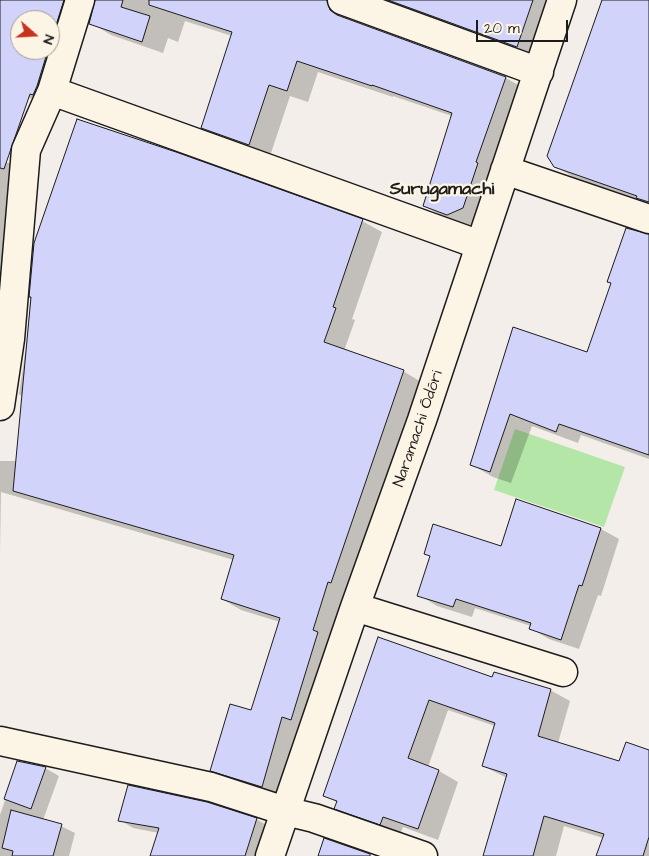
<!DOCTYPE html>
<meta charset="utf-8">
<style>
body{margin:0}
#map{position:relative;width:649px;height:856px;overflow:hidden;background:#f3eee9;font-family:"Architects Daughter",sans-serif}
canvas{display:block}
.north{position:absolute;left:10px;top:10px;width:50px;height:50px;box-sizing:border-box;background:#fcf5e5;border:1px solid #a29e95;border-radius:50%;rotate:109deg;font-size:14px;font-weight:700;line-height:20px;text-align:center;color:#1c1c1c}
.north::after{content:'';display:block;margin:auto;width:18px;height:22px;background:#c8321e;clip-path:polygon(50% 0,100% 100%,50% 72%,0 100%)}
.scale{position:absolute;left:476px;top:20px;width:92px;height:22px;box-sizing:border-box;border:2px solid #1c1c1c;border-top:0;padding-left:6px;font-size:15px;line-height:18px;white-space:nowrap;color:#1c1c1c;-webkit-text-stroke:4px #fcf5e5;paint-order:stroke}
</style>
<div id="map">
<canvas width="649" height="856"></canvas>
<div class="north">N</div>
<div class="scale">20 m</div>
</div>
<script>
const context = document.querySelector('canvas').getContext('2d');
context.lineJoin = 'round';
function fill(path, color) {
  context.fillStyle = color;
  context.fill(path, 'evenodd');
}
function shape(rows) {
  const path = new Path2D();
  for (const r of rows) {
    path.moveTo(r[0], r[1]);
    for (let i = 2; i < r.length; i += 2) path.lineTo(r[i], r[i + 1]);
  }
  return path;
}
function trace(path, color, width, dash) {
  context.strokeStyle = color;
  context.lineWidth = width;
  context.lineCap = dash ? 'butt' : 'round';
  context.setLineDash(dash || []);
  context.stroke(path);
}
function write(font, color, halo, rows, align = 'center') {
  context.font = font + ' "Architects Daughter",sans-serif';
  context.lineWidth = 4.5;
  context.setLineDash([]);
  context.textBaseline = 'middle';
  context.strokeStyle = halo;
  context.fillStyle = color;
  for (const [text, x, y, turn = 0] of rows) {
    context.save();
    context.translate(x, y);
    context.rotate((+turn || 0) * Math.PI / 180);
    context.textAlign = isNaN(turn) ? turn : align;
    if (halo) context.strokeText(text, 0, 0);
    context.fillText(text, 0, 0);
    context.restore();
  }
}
fill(shape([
 [515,429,625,467,604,527,494,490]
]), '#b4e6a7');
fill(shape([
 [0,0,91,0,54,106,18,94,0,84],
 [20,20,50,20,50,50,20,50],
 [96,0,352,0,347,16,350,21,506,78,527,90,484,220,469,226,445,218,425,206,452,116,393,96,393,97,318,72,308,102,290,96,270,156,224,140,203,128,232,36,185,21,178,42,168,38,163,53,111,35,91,23],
 [379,0,558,0,538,58],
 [604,0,649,0,649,204,577,179,554,166],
 [0,162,9,163,21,170,0,389],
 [362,221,382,232,352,319,355,320,344,351,403,371,423,383,281,797,231,781,212,770,252,712,280,622,241,610,222,599,234,560,1,492,0,552,0,461,17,461,23,397,19,394,27,340,35,243],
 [649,235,649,459,581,435,578,443,532,426,511,483,493,477,472,465,514,328,588,354],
 [517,500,601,529,619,539,601,596,598,595,579,649,549,639,530,628,531,626,475,608,472,617,437,606,419,595,502,548],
 [378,639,493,679,550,690,570,701,558,743,619,762,649,752,649,856,597,856,603,838,564,826,556,856,491,856,507,778,483,766,495,726,448,710,428,767,439,771,458,782,438,840,403,827,400,835,355,819,336,808,338,803,324,795],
 [18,762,45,768,59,776,43,820,61,826,75,833,69,856,0,856,0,815],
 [256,819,270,827,260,856,151,856,159,833,133,828,120,820]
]), '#0003');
const building = shape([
 [0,0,64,0,50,44,50,20,20,20,20,50,48,50,37,86,33,95,30,94,4,169,0,168,0,0],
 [95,0,123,0,121,7,150,16,142,42,89,24,95,0],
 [149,0,327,0,330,10,337,15,506,77,476,162,478,163,463,208,447,215,423,206,452,113,372,85,372,86,297,61,287,91,269,85,249,145,201,128,232,32,149,5,149,0],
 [388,0,533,0,517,47,388,0],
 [602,0,649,0,649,202,636,198,637,196,554,167,547,156,602,0],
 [77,119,176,152,363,219,333,307,336,308,324,342,404,370,331,583,328,582,313,630,318,632,291,720,282,717,262,787,210,771,230,704,251,710,280,618,221,599,234,555,13,491,31,297,29,297,34,243,77,119],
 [626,228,649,234,649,455,559,424,556,432,510,414,490,472,470,465,513,327,587,352,611,283,607,282,626,228],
 [516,499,601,528,582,586,579,585,561,640,529,629,531,623,456,599,453,607,417,596,430,556,424,554,433,524,501,546,516,499],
 [378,637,492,677,494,672,551,689,538,736,619,761,626,742,649,750,649,837,643,856,596,856,604,834,544,816,533,856,483,856,507,774,482,766,495,723,429,700,408,758,439,770,418,829,383,817,380,825,334,809,337,801,323,796,378,637],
 [17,761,46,767,31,809,4,799,17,761],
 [128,785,207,802,257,818,245,856,150,856,159,828,118,821,128,785],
 [11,810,62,824,53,856,12,856,13,851,2,848,11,810],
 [324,838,370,854,370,856,318,856,324,838]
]);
fill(building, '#d1d3fb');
trace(building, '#1c1c1c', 1);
const minor = shape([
 [342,0,539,72],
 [52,91,480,245],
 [505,170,649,219],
 [0,406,10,339,26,150,52,91,80,0],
 [355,607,563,672],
 [0,741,211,787,285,811,314,818,423,856],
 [270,856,355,607,422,420,562,0]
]);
trace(minor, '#1c1c1c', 31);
trace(minor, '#fcf5e5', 28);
write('16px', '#1c1c1c', '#fcf5e5', [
 ["Naramachi Ōdōri",419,429,-71]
]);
write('bold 18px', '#1c1c1c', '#fcf5e5', [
 ["Surugamachi",442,190]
]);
</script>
